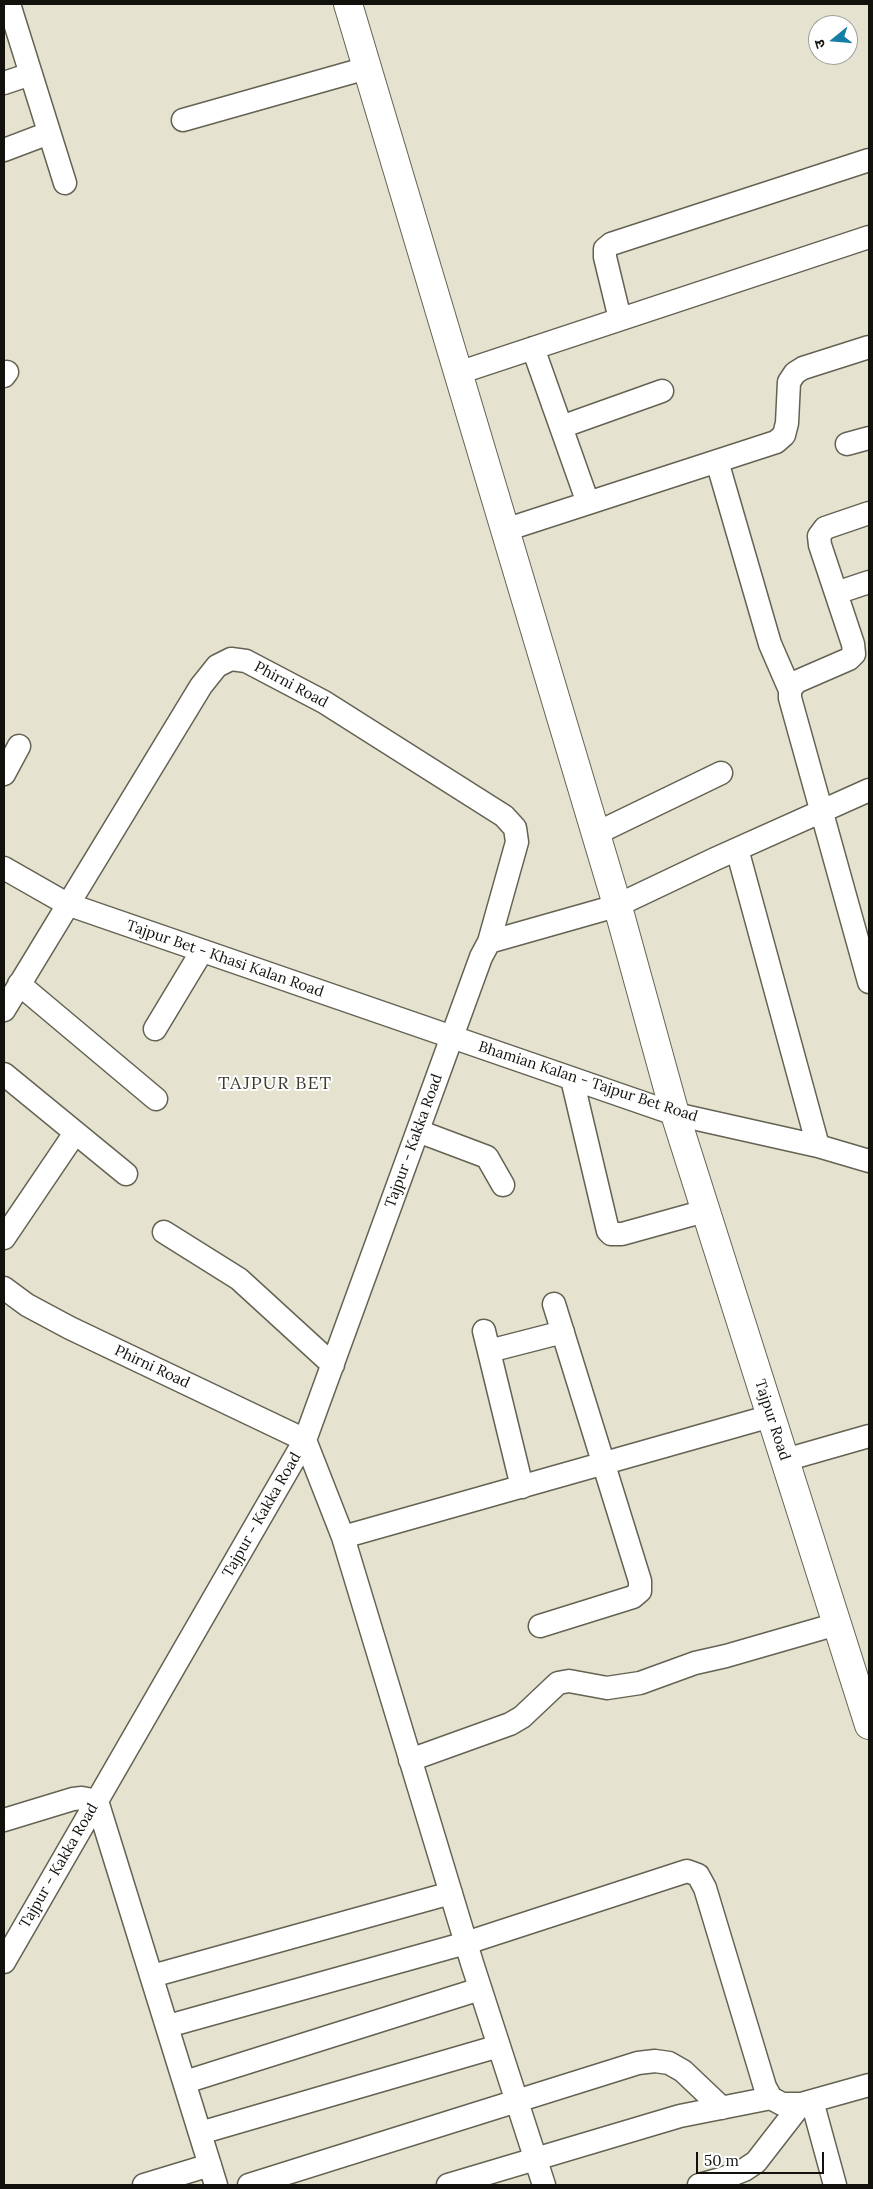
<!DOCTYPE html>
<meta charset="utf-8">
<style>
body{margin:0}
#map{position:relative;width:873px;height:2189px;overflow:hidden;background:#e5e2d0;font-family:Lora,"Noto Sans Devanagari",serif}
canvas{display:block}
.frame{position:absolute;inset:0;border:5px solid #12110b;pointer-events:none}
.north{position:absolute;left:808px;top:15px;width:50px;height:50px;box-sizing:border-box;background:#fff;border:1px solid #a0a09d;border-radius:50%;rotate:253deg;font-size:14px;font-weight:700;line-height:20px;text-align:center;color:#12110b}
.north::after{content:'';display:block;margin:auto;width:18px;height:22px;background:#147ea7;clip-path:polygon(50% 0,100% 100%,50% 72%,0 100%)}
.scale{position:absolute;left:696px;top:2152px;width:128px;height:22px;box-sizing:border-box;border:2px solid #12110b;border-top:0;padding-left:6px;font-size:15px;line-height:18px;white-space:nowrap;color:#12110b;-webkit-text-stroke:4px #fff;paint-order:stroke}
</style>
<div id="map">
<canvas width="873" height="2189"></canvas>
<div class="frame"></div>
<div class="north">उ</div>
<div class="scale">50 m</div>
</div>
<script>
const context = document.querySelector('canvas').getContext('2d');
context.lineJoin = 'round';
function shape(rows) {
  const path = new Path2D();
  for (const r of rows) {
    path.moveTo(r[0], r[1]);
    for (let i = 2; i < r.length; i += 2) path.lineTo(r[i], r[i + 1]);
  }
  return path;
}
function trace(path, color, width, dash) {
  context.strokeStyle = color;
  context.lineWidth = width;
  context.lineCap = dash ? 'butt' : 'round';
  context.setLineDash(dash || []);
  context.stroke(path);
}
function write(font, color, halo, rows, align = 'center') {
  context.font = font + ' Lora,serif';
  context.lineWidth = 4;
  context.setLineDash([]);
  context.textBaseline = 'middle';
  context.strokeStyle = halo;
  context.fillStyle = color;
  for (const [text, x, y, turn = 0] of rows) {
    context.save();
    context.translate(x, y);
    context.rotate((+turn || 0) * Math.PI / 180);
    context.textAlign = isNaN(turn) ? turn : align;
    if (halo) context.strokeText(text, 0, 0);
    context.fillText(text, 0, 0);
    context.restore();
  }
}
const minor = shape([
 [9,4,65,183],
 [4,83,31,74],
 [183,120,367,68],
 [4,150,49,133],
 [620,319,605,257,605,249,611,244,869,160],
 [533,348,588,503],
 [458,373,869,237],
 [4,376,7,372],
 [561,427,662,391],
 [847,444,869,438],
 [717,461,770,644,790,690],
 [869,513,825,528,819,536,820,545,853,644,854,654,849,659,796,682,790,690,790,698,869,982],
 [505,530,776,442,784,435,787,423,789,382,795,373,803,368,869,347],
 [836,593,869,582],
 [4,774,19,746],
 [595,834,721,773],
 [737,849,818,1146],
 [4,868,67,904,675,1114,818,1146,869,1161],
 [489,942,616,906,715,859,869,790],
 [19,984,156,1099],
 [4,1010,201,686,217,666,231,659,246,661,324,702,504,816,515,828,517,842,489,942,481,957,305,1440,4,1962],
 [155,1029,202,951],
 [4,1074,126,1174],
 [572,1079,608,1231,611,1234,622,1234,705,1211],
 [418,1131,487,1157,503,1185],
 [164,1232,239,1279,333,1365],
 [4,1238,75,1133],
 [4,1288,27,1305,70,1328,305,1440,343,1537,472,1963,544,2185],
 [484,1331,522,1487],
 [489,1351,563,1332],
 [785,1460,869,1436],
 [343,1537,771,1416],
 [540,1626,633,1597,640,1591,640,1581,554,1304],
 [410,1760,510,1724,522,1717,558,1683,569,1681,607,1688,640,1683,695,1663,726,1656,837,1624],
 [4,1820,73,1799,82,1798,97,1801,216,2185],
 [152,1976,451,1893],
 [168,2026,466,1943,687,1871,698,1875,705,1888,765,2087,771,2098,782,2104,801,2104,869,2085],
 [185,2082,480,1989],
 [812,2101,835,2185],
 [200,2133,499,2046],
 [144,2185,210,2165],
 [249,2185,638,2063,655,2061,669,2063,683,2071,722,2108],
 [448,2185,680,2116,771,2098],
 [699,2185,724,2178,744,2170,756,2162,801,2104]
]);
const major = shape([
 [348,4,621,918,675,1114,869,1725]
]);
trace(minor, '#646252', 25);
trace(major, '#646252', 30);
trace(minor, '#fff', 22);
trace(major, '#fff', 28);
write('15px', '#12110b', '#fff', [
 ["Phirni Road",291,685,28],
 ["Tajpur Bet - Khasi Kalan Road",225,959,19],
 ["Bhamian Kalan - Tajpur Bet Road",588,1082,18],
 ["Tajpur - Kakka Road",414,1141,-70],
 ["Phirni Road",152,1367,25],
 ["Tajpur Road",772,1420,72],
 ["Tajpur - Kakka Road",262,1515,-60],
 ["Tajpur - Kakka Road",59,1866,-60]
]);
context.letterSpacing = '1px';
write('18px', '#3f3c2e', '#fff', [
 ["TAJPUR BET",275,1084]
]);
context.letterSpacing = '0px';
</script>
